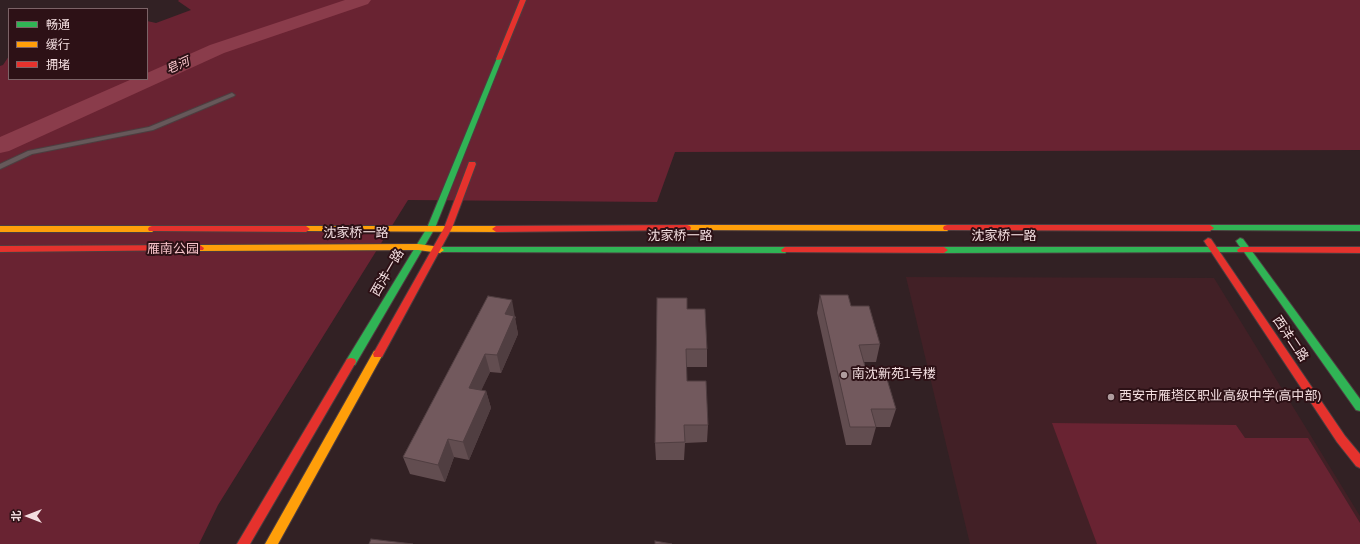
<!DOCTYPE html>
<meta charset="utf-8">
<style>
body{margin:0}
#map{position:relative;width:1360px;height:544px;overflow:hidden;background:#322124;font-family:"Archivo Narrow","Noto Sans SC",sans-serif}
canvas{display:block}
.legend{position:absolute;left:8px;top:8px;width:140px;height:72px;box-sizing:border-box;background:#2d1116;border:1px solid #7c6367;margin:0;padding:5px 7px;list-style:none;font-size:12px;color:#f3dee0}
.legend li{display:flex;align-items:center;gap:8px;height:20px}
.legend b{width:20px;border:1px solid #7c6367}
.north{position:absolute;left:8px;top:496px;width:40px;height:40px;-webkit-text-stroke:3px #2d1116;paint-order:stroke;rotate:270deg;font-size:11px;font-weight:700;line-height:16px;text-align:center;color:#f3dee0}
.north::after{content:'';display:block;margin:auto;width:14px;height:18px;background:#f3dee0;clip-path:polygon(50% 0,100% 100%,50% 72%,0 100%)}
</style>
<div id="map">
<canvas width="1360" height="544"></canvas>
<ul class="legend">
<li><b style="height:5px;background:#30b455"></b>畅通</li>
<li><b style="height:5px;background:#ff9f0a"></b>缓行</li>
<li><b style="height:5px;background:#e5322d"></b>拥堵</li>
</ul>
<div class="north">北</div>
</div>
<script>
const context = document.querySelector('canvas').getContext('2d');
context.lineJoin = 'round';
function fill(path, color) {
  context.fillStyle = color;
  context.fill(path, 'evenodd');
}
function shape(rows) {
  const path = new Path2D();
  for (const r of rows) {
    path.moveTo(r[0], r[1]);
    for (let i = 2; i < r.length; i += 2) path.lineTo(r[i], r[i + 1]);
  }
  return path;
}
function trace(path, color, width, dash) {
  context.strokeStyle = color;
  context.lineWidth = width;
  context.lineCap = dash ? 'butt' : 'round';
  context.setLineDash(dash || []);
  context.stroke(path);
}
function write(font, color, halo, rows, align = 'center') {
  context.font = font + ' "Archivo Narrow","Noto Sans SC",sans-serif';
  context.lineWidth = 4;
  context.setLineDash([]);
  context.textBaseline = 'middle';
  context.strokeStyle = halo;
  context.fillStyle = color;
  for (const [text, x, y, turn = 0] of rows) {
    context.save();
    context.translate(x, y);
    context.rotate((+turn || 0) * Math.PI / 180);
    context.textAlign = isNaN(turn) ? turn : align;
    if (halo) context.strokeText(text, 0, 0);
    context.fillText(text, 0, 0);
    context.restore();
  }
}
fill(shape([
 [906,277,1214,278,1360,516,1360,544,970,544]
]), '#422026');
fill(shape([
 [179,0,1360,0,1360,150,675,152,657,202,408,200,218,505,199,544,0,544,0,66,3,65,9,56,9,79,147,79,147,21,156,23,191,10,178,1],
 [1052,423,1236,425,1245,438,1308,438,1360,523,1360,544,1097,544]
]), '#692332');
fill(shape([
 [345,0,371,0,368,4,224,53,9,151,0,153,0,137,132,79,147,79,147,73,210,45,345,0]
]), '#8a3c4b');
const lane = shape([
 [232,93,235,95,234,96,153,130,32,154,0,169,0,164,28,151,149,127,232,93]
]);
const fast = shape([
 [497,58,502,59,435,228,355,365,347,365,346,362,347,359,427,228,497,58],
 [1210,225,1360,225,1360,231,1207,230,1206,228,1207,226,1210,225],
 [1240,238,1243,239,1360,399,1360,411,1356,410,1244,252,944,253,940,250,944,247,1240,247,1236,241,1240,238],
 [440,247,785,247,789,250,785,253,437,252,436,250,437,248,440,247]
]);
const slow = shape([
 [687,225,947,225,951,228,947,231,684,230,683,228,684,226,687,225],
 [0,226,152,226,156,229,152,232,0,232,0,226],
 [306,226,496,226,500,229,496,232,303,231,302,229,303,227,306,226],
 [418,244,440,247,444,250,440,253,418,250,200,251,196,248,200,245,418,244],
 [378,350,382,351,383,354,278,544,265,544,374,351,378,350]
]);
const jam = shape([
 [520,0,526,0,502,59,497,60,496,59,520,0],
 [469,162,475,162,476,164,452,228,382,357,374,357,373,354,444,228,469,162],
 [687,225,690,226,691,228,690,230,496,232,492,229,496,226,687,225],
 [947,225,1210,225,1214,228,1210,231,944,230,943,228,944,226,947,225],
 [152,226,306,226,310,229,306,232,149,231,148,229,149,227,152,226],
 [1208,238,1211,239,1345,436,1360,454,1360,468,1356,466,1337,442,1204,241,1208,238],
 [200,245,204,248,203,250,0,252,0,246,200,245],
 [785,247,944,247,948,250,944,253,782,252,781,250,785,247],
 [1241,247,1360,247,1360,253,1238,252,1237,250,1241,247],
 [351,358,355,359,356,362,250,544,237,544,347,359,351,358]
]);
trace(lane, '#4d3e40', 2);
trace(fast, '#4d3e40', 2);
trace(slow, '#4d3e40', 2);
trace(jam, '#4d3e40', 2);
fill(lane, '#66585a');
fill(fast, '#30b455');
fill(slow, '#ff9f0a');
fill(jam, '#e5322d');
fill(shape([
 [820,295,880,344,876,362,864,362,866,370,896,409,890,427,876,427,871,445,846,445,817,313],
 [488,296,516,317,515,319,518,334,501,373,490,372,481,390,486,391,491,408,469,460,454,457,445,482,410,474,403,457],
 [687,309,707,349,707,367,686,367,687,381,708,425,707,442,685,443,684,460,656,460,655,443]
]), '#624d50');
fill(shape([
 [512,300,518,334,501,373,497,355,505,314],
 [485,354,490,372,474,406,469,388],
 [486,391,491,408,469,460,463,442],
 [448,439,454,457,445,482,438,465]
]), '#503e41');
const building = shape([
 [820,295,848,295,851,306,869,306,880,344,859,345,866,370,884,369,896,409,871,409,876,427,850,427,820,295],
 [488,296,512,300,505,314,514,316,497,355,485,354,469,388,486,391,463,442,448,439,438,465,403,457,488,296],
 [657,298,687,298,687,309,705,309,707,349,686,349,687,381,706,381,708,425,684,425,685,442,655,443,657,298],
 [371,539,413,544,369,544,371,539],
 [655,541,672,544,655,544,655,541]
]);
fill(building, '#72595d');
trace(building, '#503e41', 1);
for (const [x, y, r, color] of [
 [844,375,4,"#af9c9e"],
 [1111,397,4,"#af9c9e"]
]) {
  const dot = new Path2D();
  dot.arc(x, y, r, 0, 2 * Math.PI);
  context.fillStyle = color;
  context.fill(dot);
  trace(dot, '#2d1116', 1.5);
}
write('italic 12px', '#fdcad0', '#2d1116', [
 ["皂河",178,66,-24]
]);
write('13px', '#f3dee0', '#2d1116', [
 ["沈家桥一路",356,234],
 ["沈家桥一路",680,237],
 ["沈家桥一路",1004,237],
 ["西沣一路",388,273,-60],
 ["西沣二路",1290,339,56]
]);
write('13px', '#f6c3c9', '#2d1116', [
 ["雁南公园",173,250]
]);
write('13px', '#f3dee0', '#2d1116', [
 ["南沈新苑1号楼",852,375],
 ["西安市雁塔区职业高级中学(高中部)",1119,397]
], 'left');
</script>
